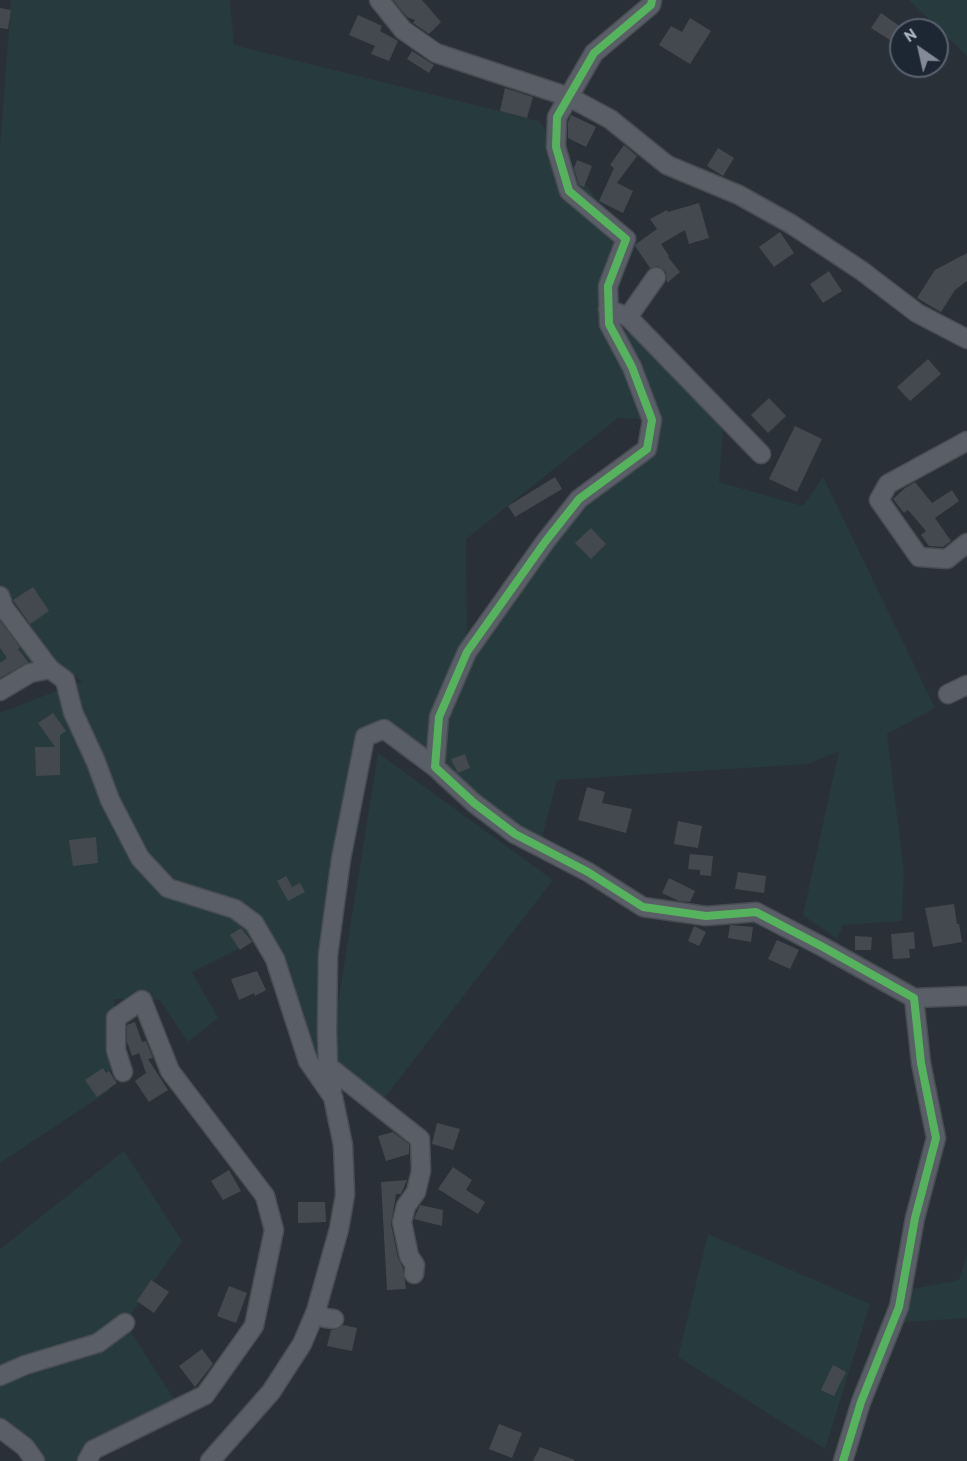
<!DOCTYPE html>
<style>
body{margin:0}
#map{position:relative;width:967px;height:1461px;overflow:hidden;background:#2a3038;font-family:"PT Sans",sans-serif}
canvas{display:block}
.north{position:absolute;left:889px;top:18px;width:60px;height:60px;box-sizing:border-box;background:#1d2633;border:2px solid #59626f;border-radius:50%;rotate:326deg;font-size:16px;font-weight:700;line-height:24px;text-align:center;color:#b4bcc9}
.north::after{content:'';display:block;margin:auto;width:21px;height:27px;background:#848b96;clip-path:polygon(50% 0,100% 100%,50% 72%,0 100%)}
</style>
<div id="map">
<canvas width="967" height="1461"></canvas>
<div class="north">N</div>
</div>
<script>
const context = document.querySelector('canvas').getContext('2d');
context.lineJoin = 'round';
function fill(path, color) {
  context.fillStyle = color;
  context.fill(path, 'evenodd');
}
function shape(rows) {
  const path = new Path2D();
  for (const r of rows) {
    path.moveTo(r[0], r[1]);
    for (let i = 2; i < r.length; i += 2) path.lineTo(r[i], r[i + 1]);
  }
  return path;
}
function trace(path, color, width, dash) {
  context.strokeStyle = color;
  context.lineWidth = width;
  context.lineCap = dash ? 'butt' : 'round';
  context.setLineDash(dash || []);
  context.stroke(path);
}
fill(shape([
 [11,0,230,0,234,45,539,121,626,239,608,286,622,330,657,346,723,430,719,482,803,506,823,477,935,708,887,734,904,872,902,921,843,925,837,939,803,915,839,751,808,764,557,780,542,837,515,834,426,760,384,729,364,737,335,899,322,1081,262,937,192,972,218,1018,188,1042,160,1000,115,999,109,1091,0,1163,0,713,82,681,41,650,50,669,0,698,0,149],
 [618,418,652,420,647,450,545,542,467,651,466,539],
 [909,0,967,0,967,56],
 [378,753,553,880,379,1105,328,1066],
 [124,1151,182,1241,125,1323,179,1407,87,1461,35,1461,0,1428,0,1249],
 [708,1234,870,1304,825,1449,678,1357],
 [967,1254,967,1318,892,1323,902,1291,959,1280]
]), '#273a3e');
fill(shape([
 [393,0,422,0,441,22,429,34,413,23,415,20,407,17],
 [0,8,11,10,8,29,0,28],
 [881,13,901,27,901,47,871,28],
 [358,15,382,26,380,31,398,41,389,61,371,54,375,46,349,35],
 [690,18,711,31,690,64,659,45,671,26,682,32],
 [412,51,434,65,429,73,407,59],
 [505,88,533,97,527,118,500,111],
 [571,115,596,127,586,147,568,138,568,122],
 [624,145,637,156,617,183,633,191,623,213,599,201,614,168,610,165],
 [718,148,734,158,723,176,707,166],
 [577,160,592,166,584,187,579,185,574,168],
 [699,203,709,238,689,244,685,230,661,244,669,256,668,257,680,272,667,283,666,272,658,266,650,268,635,246,636,244,657,229,650,219,667,210,668,212],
 [780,232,794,253,774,267,759,247],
 [967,253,967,281,955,290,941,312,917,298,935,270],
 [829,271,842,291,823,303,810,284],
 [928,359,941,374,910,401,897,387],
 [769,398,786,416,768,433,751,415],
 [795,426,822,439,797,492,769,479],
 [555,477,562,489,515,517,508,506],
 [915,482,932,503,952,490,959,501,935,518,951,541,943,547,929,546,921,535,926,531,908,510,904,513,893,499,905,488],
 [591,528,606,544,591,559,575,543],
 [33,587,49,611,30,624,13,600],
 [0,621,20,647,18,649,28,662,0,678,0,663,7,658,0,648],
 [53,713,66,731,60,735,60,775,36,776,35,747,55,747,38,723],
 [465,754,470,768,458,773,451,759],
 [587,787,605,792,602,803,632,809,626,833,578,820],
 [678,821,702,826,698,848,674,844],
 [96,837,98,863,73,866,69,840],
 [690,854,713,856,711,876,700,875,700,870,688,869],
 [738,872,766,876,764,893,735,889],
 [286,876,292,887,300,883,305,892,288,901,277,881],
 [669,878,695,891,690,902,679,901,662,893],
 [954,904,957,924,959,924,962,942,933,947,925,908],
 [730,925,753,927,751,942,728,938],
 [694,926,706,932,699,946,688,941],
 [241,928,252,942,240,950,230,935],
 [914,932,915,949,909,949,910,958,893,959,891,934],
 [855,936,872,937,871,950,855,950],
 [777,940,799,950,790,969,768,959],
 [257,971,266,990,255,996,254,993,239,1000,231,979],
 [135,1022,142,1042,146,1041,153,1058,148,1059,168,1090,149,1102,135,1081,146,1073,139,1053,132,1056,127,1042,127,1025],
 [103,1068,106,1073,109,1071,117,1083,97,1097,85,1080],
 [437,1123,460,1129,453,1150,432,1144],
 [393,1132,409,1144,409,1154,386,1161,378,1136],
 [453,1167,472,1180,466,1190,485,1202,478,1214,438,1189],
 [229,1170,241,1191,223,1200,211,1181],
 [407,1180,401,1194,396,1194,391,1224,398,1258,403,1268,406,1289,387,1290,381,1182],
 [298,1202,325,1202,326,1222,298,1223],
 [420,1205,443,1210,442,1226,414,1219],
 [151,1280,169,1292,154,1313,137,1301],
 [229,1286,247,1293,236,1323,217,1316],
 [343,1325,357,1328,352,1351,327,1346,331,1330,338,1329],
 [202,1349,213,1364,195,1387,179,1366],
 [833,1365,846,1372,834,1396,821,1390],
 [499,1424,522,1433,512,1458,489,1449],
 [540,1447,575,1460,574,1461,533,1461]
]), '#444950');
const minor = shape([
 [379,0,403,30,436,53,569,97,610,119,667,165,739,195,791,224,862,271,917,313,967,339],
 [652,0,651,5,594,53,557,117,556,147,569,191,626,239,608,286,609,324,632,367,652,420,647,449,579,499,545,542,467,652,439,717,435,767,474,803,515,834,588,872,643,907,706,916,756,912,823,947,914,998,921,1063,936,1138,915,1218,899,1307,861,1402,843,1461],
 [608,309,628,317,761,454],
 [628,317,656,277],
 [967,441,888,484,879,500,919,557,947,559,967,543],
 [0,596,4,608,50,669],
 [0,691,30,673,50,669,65,680,73,712,96,762,110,800,140,858,168,888,235,909,254,923,275,959,308,1061,333,1097,343,1145,345,1195,339,1229,316,1311,302,1344,271,1392,210,1461],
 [948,694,967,685],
 [914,998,967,996],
 [328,1066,420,1139,421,1171,416,1192,406,1206,402,1222,409,1256,415,1265,414,1274],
 [332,1089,328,1066,327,1031,328,955,341,859,365,737,384,729,435,767],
 [316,1311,325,1318,334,1319],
 [0,1376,25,1365,98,1343,125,1323],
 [0,1428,25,1447,35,1461],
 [87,1461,93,1450,205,1395,254,1326,274,1230,265,1196,170,1071,142,1000,116,1018,116,1050,123,1072]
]);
trace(minor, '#484c53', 21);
trace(minor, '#5a5e66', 18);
trace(shape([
 [652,0,651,5,594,53,557,117,556,147,569,191,626,239,608,286,609,324,632,367,652,420,647,449,579,499,545,542,467,652,439,717,435,767,474,803,515,834,588,872,643,907,706,916,756,912,823,947,914,998,921,1063,936,1138,915,1218,899,1307,861,1402,843,1461]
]), '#56b35d', 8);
</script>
